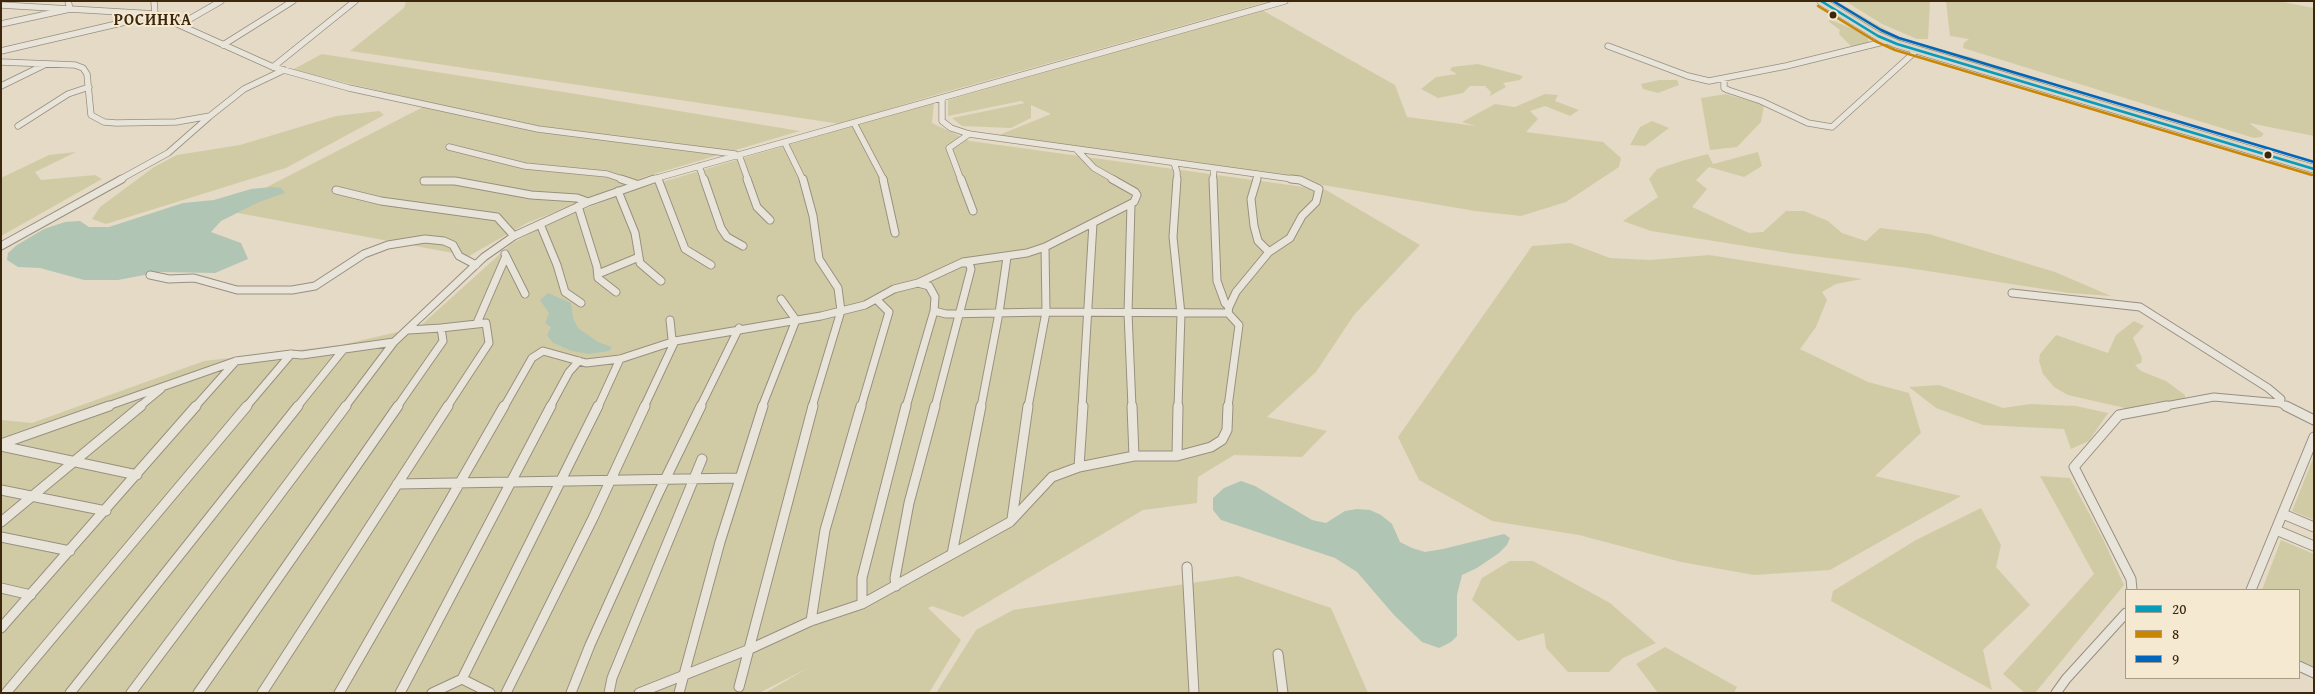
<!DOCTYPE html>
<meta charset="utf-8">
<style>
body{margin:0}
#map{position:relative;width:2315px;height:694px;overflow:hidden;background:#e4dac6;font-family:"Gentium Book Plus",serif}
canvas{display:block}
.frame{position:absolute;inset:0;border:2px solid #3c270d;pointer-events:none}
.legend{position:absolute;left:2125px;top:589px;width:175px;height:90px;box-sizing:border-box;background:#f6e9d2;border:1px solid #ac9b83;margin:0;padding:6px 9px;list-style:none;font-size:15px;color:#3c270d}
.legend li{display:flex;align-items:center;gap:10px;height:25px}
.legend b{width:25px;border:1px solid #ac9b83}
</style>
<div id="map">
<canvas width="2315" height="694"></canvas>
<div class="frame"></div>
<ul class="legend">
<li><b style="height:6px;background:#069cbb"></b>20</li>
<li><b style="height:6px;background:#c88603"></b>8</li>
<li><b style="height:6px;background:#0065bd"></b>9</li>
</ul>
</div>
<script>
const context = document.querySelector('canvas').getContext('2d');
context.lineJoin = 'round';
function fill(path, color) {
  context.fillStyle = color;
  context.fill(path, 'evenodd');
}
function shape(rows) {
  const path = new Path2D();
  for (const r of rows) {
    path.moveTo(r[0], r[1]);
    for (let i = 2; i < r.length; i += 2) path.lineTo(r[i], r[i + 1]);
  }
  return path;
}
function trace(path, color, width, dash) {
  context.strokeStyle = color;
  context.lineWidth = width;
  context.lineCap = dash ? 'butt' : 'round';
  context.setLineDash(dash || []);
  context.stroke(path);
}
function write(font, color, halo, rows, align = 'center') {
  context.font = font + ' "Gentium Book Plus",serif';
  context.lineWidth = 4;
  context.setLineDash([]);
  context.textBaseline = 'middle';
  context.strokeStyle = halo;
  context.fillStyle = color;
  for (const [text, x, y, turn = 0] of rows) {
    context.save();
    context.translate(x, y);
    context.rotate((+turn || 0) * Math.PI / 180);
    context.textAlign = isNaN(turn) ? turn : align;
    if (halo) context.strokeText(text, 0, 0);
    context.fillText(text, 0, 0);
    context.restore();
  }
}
fill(shape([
 [406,1,1270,1,928,97,841,124,350,51,404,8],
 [1845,1,1930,1,1928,39,1917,39,1882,24],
 [1946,1,2278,1,2314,8,2314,136,2249,123,2264,134,2261,137,2254,138,1963,48,1964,43,1969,39,1950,36],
 [1838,2,1904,40,1904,43,1894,40,1847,14],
 [1262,10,1395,85,1407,117,1476,126,1462,122,1495,104,1515,107,1545,94,1558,95,1555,101,1579,110,1570,116,1545,106,1530,111,1538,119,1526,132,1603,142,1621,158,1619,167,1566,202,1521,216,1475,211,1329,186,994,137,1051,114,1031,105,1031,118,1011,128,962,126,952,118,1025,103,1021,101,948,116,948,100],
 [1831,20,1861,32,1867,37,1871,46,1860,48,1851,46,1839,34,1840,30,1828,21],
 [1925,45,1974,58,2044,81,2036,83,1913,47],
 [322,54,576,94,800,131,644,177,527,223,469,256,222,210,431,103,292,70],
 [1478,64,1523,76,1520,80,1503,83,1506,87,1490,96,1491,92,1485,86,1470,86,1463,93,1438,98,1421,89,1436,77,1457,74,1450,70,1452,67],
 [1659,80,1677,80,1679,85,1658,93,1643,89,1641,84],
 [1726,94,1764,105,1761,122,1737,147,1710,150,1701,98],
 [934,102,932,123,970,141,1326,190,1420,245,1354,315,1316,372,1267,417,1327,431,1302,457,1234,455,1198,477,1197,503,1143,510,963,617,932,606,928,608,961,640,929,693,765,693,808,668,759,693,1,693,1,420,32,423,204,361,341,345,419,327,511,244,551,222,628,192],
 [379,111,384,115,286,168,106,224,92,219,100,207,154,167,177,155,240,145,336,116],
 [1652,121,1669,128,1645,146,1630,145,1640,127],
 [76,152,35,172,41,180,95,175,102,179,1,236,1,178,49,155],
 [1758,152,1762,166,1744,177,1709,167,1696,180,1707,189,1692,207,1749,233,1763,232,1786,211,1804,211,1828,221,1842,233,1866,241,1880,228,1929,234,2055,272,2111,296,2069,293,1908,268,1789,253,1651,231,1623,221,1658,197,1649,179,1657,169,1685,160,1708,154,1713,164],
 [1570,243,1610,258,1650,260,1709,255,1862,279,1836,284,1822,292,1827,300,1816,327,1800,349,1868,382,1909,393,1921,433,1875,476,1961,496,1830,570,1754,575,1681,562,1579,535,1492,521,1419,480,1398,437,1532,246],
 [2134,321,2144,326,2133,338,2142,358,2141,363,2135,365,2141,371,2166,381,2185,395,2185,401,2154,402,2137,408,2125,408,2068,395,2054,387,2043,374,2039,361,2040,354,2056,335,2108,353,2116,335],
 [1939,385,2003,408,2030,404,2076,406,2108,413,2089,441,2071,449,2064,429,1983,425,1936,408,1909,387],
 [2314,456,2314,520,2292,511],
 [2040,476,2070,478,2103,539,2124,585,2035,693,2025,693,2003,674,2094,574],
 [1981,508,2001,545,1996,567,2030,605,1983,650,1992,690,1831,601,1833,591,1916,540],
 [2281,540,2314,554,2314,670,2299,662,2299,590,2262,590],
 [1510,561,1533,561,1610,603,1656,643,1623,658,1609,672,1568,672,1546,648,1544,633,1518,641,1472,600,1482,578],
 [1238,576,1331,608,1368,693,936,693,976,630,1013,610],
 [1665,647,1737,687,1734,693,1658,693,1636,664]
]), '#d1cba5');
fill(shape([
 [272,187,281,188,285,193,259,202,221,221,211,232,241,243,248,259,215,273,160,272,118,280,84,280,40,268,18,267,7,260,8,253,17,245,44,229,65,222,80,221,89,227,109,227,183,203,214,200,251,189],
 [548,293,571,303,573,318,578,328,598,342,612,347,609,351,589,354,572,351,553,343,547,335,551,327,545,323,549,313,540,300],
 [1241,481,1255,486,1312,520,1326,523,1345,511,1357,509,1370,510,1381,515,1392,524,1400,542,1412,548,1425,552,1443,549,1504,534,1510,538,1507,545,1499,553,1477,568,1462,575,1457,595,1457,636,1451,642,1439,648,1422,642,1394,615,1357,572,1335,558,1221,520,1213,510,1213,498,1224,488]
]), '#b1c5b5');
const minorFar2 = shape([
 [154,1,155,14],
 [1,5,155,14,273,67,349,88,538,129,735,154],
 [1,24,70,9,68,1],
 [181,24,221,1],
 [223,45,293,1],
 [1608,46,1688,76,1709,81,1786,66,1887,41],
 [1,51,151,16],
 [1,62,75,65,83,68,87,74,91,115,104,122,116,123,176,122,210,116,244,89,284,70],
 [273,67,355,1],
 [1724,79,1724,88,1728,90,1761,101,1808,123,1832,127,1917,50],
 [1,86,44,65],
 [942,98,942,121,951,128,969,134,1300,180],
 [854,123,884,180],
 [18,126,68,94,89,87],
 [785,143,803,180],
 [449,147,525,166,607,174,625,180],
 [1077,150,1094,168,1115,180],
 [739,155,748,180],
 [1174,163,1177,172,1177,180],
 [699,166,704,180],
 [658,178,659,180],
 [119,180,168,153,209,117],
 [650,180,1285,1],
 [961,180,949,148,969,134],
 [1213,180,1214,168],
 [1256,180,1258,174]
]);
const minorFar1 = shape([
 [621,179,636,184],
 [658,179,685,249,711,265],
 [704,179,721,228,727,237,743,246],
 [747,179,757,207,770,220],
 [803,179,813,216,819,259,838,288,841,311,812,407],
 [883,179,895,233],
 [961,179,973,211],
 [1177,179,1173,237,1181,314,1178,407],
 [1213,179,1217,281,1225,303,1229,307],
 [1257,179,1251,199,1254,226,1258,241,1269,252],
 [424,181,455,181,531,195,577,198,588,202],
 [336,190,381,201,497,217,514,236],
 [618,191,635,233,640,263,661,281],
 [1131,204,1128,313,1132,407],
 [578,206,597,267,598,278,616,292],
 [540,224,557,265,565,292,581,303],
 [1,246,122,179],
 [505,254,525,294],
 [963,262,1027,253,1045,247,1134,202,1137,195,1135,192,1112,179],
 [598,274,639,257],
 [150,275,169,279,194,278,237,290,292,290,315,286,364,254,388,245,425,239,444,241,453,245,459,256,476,265],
 [918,283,961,263,969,263,971,269,935,407],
 [2012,293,2140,307,2268,388,2281,399,2280,403,2288,407],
 [477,323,506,256],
 [441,328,486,323,489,343,447,407],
 [105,407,236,361,291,354,302,355,394,342,484,257,514,236,588,202,654,179],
 [139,407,161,389],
 [195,407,236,361],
 [246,407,291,354],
 [297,407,343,350],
 [345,407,394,342],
 [397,407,443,341,441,328,409,330],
 [504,407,532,358,543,351,586,363,620,359,675,341,821,316,865,305,894,289,918,283,929,286,935,297,934,311,946,314,1046,312,1228,313],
 [550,407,569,372,579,361],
 [598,407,620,359],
 [644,407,675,341,672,339,670,320],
 [700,407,739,328],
 [762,407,796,320,781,299],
 [861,407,889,312,876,299],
 [906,407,934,311],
 [981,407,999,313,1007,257],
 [1028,407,1046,312,1045,247],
 [1082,407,1093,223],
 [1228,407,1239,325,1228,313,1229,307,1236,292,1269,252,1290,238,1302,216,1316,202,1319,189,1300,180,1291,179],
 [2160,407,2214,397,2280,403]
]);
const minor = shape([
 [1132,406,1134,456],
 [2286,406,2314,420],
 [1,444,109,406],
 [1,446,137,475],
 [1177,456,1178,406],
 [1079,467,1083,406],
 [397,484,740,478],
 [1,490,106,511],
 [2283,514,2314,527],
 [1012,519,1028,406],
 [1,522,141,406],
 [2276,530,2314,546],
 [1,537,70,551],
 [952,554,981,406],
 [1187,567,1194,693],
 [896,586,895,578,909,503,935,406],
 [1,588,31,595],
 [2132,590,2131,579,2074,467,2119,415,2167,406],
 [2251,590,2314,437],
 [862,604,862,578,906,406],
 [811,621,825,530,861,406],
 [1,628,196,406],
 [1278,654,1283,693],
 [2299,666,2314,673],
 [462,679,598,406],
 [739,687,813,406],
 [6,693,247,406],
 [70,693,298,406],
 [131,693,346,406],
 [198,693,398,406],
 [262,693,448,406],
 [339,693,504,406],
 [400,693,551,406],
 [432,693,462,679,490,693],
 [506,693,593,518,645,406],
 [571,693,590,645,659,492,701,406],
 [609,693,612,678,702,459],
 [639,693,750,649,811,621,862,604,1010,522,1052,477,1079,467,1134,456,1177,456,1211,447,1222,440,1227,430,1228,406],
 [679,693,720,542,763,406],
 [2056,693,2066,679,2126,613]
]);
const major = shape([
 [1821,1,1878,36,1897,44,2314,169]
]);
trace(minorFar2, '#988f81', 7);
trace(minorFar1, '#988f81', 9);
trace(minor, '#988f81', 11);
trace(major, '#7f7668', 9);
trace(minorFar2, '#e9e4da', 5.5);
trace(minorFar1, '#e9e4da', 7);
trace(minor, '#e9e4da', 9);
trace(major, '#dcd4c5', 8);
trace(shape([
 [1821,1,1878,36,1897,44,2314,169]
]), '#069cbb', 2.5);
trace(shape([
 [1818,6,1875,41,1895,50,2312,175]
]), '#c88603', 2.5);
trace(shape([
 [1833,1,1881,30,1899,38,2314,162]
]), '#0065bd', 2.5);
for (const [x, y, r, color] of [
 [1833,15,4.5,"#3c270d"],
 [2268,155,4.5,"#3c270d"]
]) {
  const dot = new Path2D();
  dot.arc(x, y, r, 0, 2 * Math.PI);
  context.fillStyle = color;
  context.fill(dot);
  trace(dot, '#f6e9d2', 2);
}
context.letterSpacing = '1px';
write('bold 16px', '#3c270d', '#f6e9d2', [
 ["РОСИНКА",153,21]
]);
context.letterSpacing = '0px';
</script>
